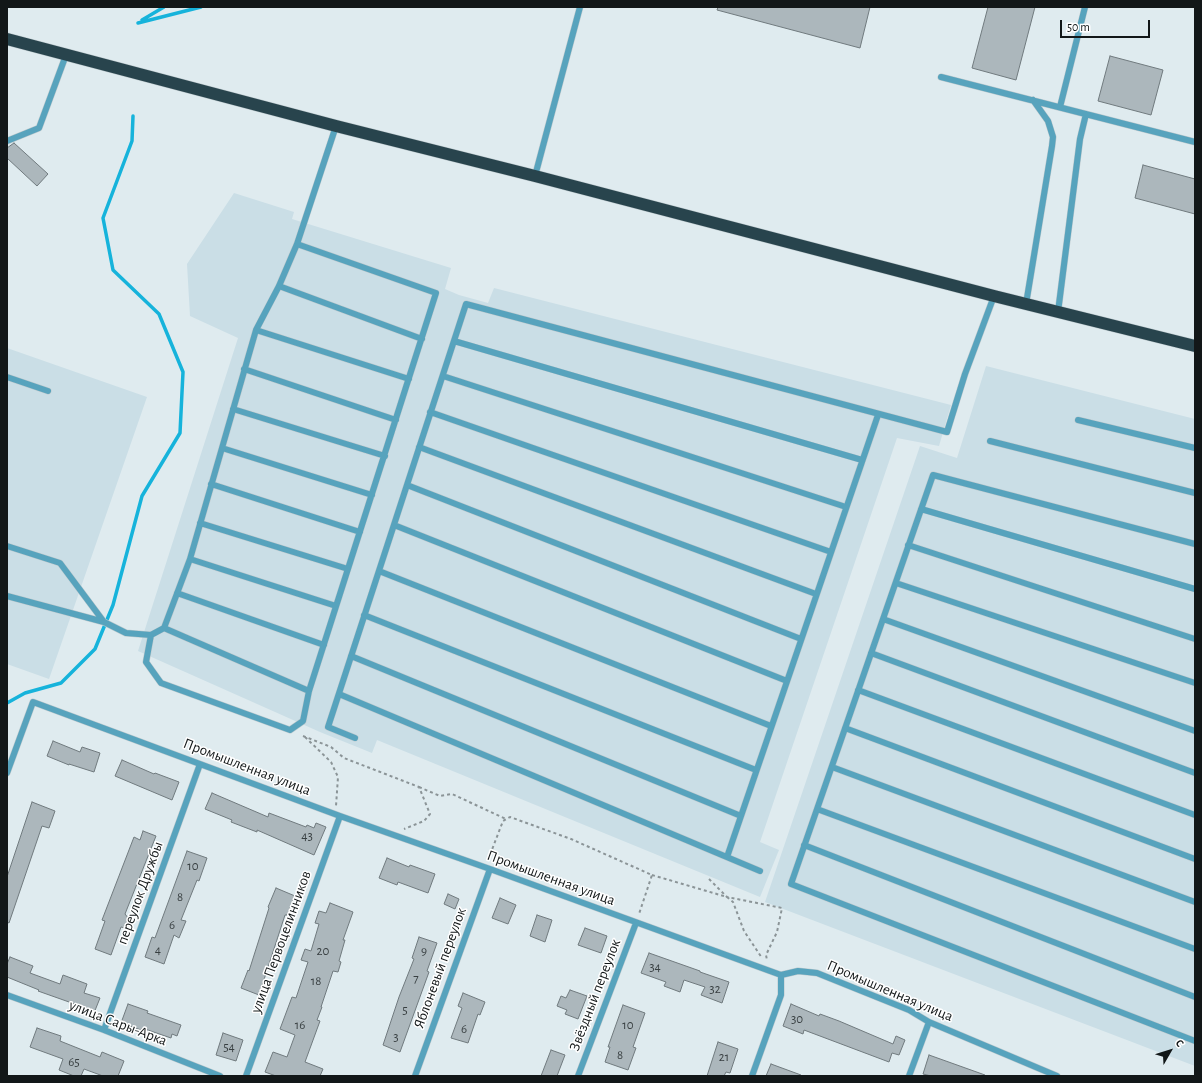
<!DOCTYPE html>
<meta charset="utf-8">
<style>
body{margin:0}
#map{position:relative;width:1202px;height:1083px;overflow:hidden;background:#dfebef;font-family:"Alegreya Sans",sans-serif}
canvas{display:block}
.frame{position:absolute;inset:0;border:8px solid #121718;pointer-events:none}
.north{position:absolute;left:1150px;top:1031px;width:40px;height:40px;-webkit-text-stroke:3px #fff;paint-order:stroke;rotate:51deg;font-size:11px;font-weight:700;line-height:16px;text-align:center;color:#121718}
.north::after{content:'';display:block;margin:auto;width:14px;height:18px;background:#121718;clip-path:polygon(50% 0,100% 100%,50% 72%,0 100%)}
.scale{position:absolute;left:1060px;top:20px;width:90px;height:18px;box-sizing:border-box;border:2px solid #121718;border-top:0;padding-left:5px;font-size:12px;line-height:14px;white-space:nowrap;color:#121718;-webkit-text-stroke:3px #fff;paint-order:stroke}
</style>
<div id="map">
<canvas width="1202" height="1083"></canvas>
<div class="frame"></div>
<div class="north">С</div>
<div class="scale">50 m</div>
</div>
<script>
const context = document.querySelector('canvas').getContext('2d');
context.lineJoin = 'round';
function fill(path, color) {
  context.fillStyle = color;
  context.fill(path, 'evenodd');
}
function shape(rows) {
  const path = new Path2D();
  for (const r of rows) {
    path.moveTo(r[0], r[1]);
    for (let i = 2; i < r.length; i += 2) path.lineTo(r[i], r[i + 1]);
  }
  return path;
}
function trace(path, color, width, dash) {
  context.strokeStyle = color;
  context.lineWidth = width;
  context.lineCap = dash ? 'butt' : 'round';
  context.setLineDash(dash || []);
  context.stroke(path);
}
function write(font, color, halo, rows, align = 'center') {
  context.font = font + ' "Alegreya Sans",sans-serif';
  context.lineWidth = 3;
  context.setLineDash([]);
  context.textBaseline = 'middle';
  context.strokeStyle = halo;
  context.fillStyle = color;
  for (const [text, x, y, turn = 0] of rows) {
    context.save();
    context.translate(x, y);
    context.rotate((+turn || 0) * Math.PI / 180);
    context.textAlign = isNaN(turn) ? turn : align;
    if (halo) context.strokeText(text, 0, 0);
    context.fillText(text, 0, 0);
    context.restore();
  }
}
fill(shape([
 [234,193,294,212,292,219,451,268,445,289,459,295,488,303,494,288,951,405,939,446,897,438,760,842,779,850,760,897,377,740,372,753,320,732,138,651,238,338,190,316,187,264],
 [7,348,147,397,49,679,7,664],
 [986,366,1195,419,1195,1066,765,902,920,446,957,458]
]), '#cadee6');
trace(shape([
 [142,20,164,7],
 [138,23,201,7],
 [7,703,25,693,61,683,95,649,113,605,142,496,180,433,183,372,159,314,113,270,103,218,132,141,133,116]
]), '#16b3db', 3.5);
const building = shape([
 [718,7,870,7,860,48,717,10,718,7],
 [988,7,1035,7,1016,80,972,68,988,7],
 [1110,56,1163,70,1151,115,1098,101,1110,56],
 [14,143,48,174,37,186,7,158,7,148,14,143],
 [1143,165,1195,179,1195,214,1135,198,1143,165],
 [53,741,80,752,82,747,100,753,94,772,69,764,69,765,47,756,53,741],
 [122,760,154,774,155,773,179,782,172,800,115,776,122,760],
 [212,793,268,817,269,813,306,827,307,825,314,828,316,823,326,827,314,855,257,830,257,832,231,822,232,820,205,809,212,793],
 [32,802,55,811,49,828,42,826,9,923,7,922,7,877,32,802],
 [143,831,156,836,125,914,129,919,125,928,121,927,111,955,95,949,105,921,102,920,134,837,140,840,143,831],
 [187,851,207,858,199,881,197,880,181,920,186,921,179,938,174,935,164,964,145,957,152,937,155,938,187,851],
 [387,858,409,867,410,865,435,874,428,893,398,882,397,885,379,878,387,858],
 [276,888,295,896,287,915,285,915,259,995,241,988,248,970,249,971,269,908,268,907,276,888],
 [448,894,459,899,455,909,444,904,448,894],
 [500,898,516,905,508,924,492,918,500,898],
 [330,903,353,912,343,940,345,940,339,961,341,962,338,972,333,971,321,1007,322,1007,317,1020,320,1021,305,1062,323,1069,320,1076,276,1076,265,1072,273,1052,287,1057,295,1035,280,1029,292,997,296,998,308,962,301,960,305,949,311,951,319,924,315,923,319,911,326,913,330,903],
 [537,915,552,920,545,942,530,936,537,915],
 [585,928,607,936,601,953,578,945,585,928],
 [419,937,437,943,427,971,429,972,400,1052,383,1045,399,997,414,959,412,958,419,937],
 [649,953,700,971,700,972,729,982,722,1003,701,995,705,987,684,980,680,992,664,986,666,982,641,973,649,953],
 [10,957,33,966,30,973,60,984,63,975,87,984,84,993,100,998,94,1013,85,1010,86,1008,38,991,39,990,7,977,7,964,10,957],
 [570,990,587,996,578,1019,565,1014,567,1010,557,1006,561,996,566,998,570,990],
 [463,993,485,1002,480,1015,478,1014,468,1043,451,1038,462,1008,458,1006,463,993],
 [128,1004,148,1011,147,1013,181,1025,177,1036,172,1034,171,1038,142,1028,141,1030,121,1023,128,1004],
 [791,1004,819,1016,820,1014,839,1021,893,1044,896,1036,905,1040,899,1055,892,1053,889,1062,804,1030,803,1034,783,1026,791,1004],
 [623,1005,645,1013,633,1047,636,1048,628,1070,605,1062,610,1047,608,1047,623,1005],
 [37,1028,61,1036,60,1041,100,1057,102,1052,124,1061,118,1076,103,1076,84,1069,81,1076,74,1076,59,1070,63,1059,30,1047,37,1028],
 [223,1033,243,1040,236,1061,216,1055,223,1033],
 [718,1042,738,1049,730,1073,726,1072,724,1076,707,1076,718,1042],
 [551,1050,565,1055,557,1076,541,1076,551,1050],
 [929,1055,985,1075,985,1076,931,1076,923,1074,929,1055],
 [771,1064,801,1075,801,1076,766,1076,771,1064]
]);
fill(building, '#acb7bc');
trace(building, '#707a7e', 1);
const lane = shape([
 [941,77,1195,142],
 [1060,107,1085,7],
 [7,141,39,128,66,55],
 [535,176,580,7],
 [279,286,422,339],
 [1026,304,1052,146,1053,137,1048,121,1033,100],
 [1058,312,1080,139,1086,114],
 [256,330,409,379],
 [454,341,862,460],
 [244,369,396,420],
 [443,376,846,507],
 [7,377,48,391],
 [233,409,385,456],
 [430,412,831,552],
 [1078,420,1195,448],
 [990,441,1195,493],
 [419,447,816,594],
 [222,448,372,495],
 [211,484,360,532],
 [407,485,801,639],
 [921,509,1195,589],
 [200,523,348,569],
 [394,525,787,681],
 [1195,544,933,475,791,884,1195,1041],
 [908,545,1195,639],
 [7,546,60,563,104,622],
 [190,559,336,606],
 [379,571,771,726],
 [896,583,1195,683],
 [177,593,324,645],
 [7,596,104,622,126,633,151,635,164,628,190,559,256,330,279,286,297,244,336,126],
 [364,615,756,770],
 [883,619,1195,731],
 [164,628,309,691],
 [151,635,146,662,161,683,290,730,303,721,309,691,436,293,297,244],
 [871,653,1195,773],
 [351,656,741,816],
 [858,690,1195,815],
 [339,694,760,871],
 [845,728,1195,859],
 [355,738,328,727,466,304,947,432,965,374,994,296],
 [832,767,1195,902],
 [7,773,33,702,340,816,490,869,781,975,798,971,817,973,909,1010,929,1022,1057,1076],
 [817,809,1195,949],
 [804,845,1195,997],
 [727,857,878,415],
 [7,995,104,1030,220,1076],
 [104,1030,200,764],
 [246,1076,340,816],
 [415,1076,490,869],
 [578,1076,636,923],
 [752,1076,781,995,781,975],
 [909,1076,929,1022]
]);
const highway = shape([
 [7,39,336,126,535,176,994,296,1195,346]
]);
trace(lane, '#bec9cd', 7);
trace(highway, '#bec9cd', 13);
trace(shape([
 [303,736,331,747,344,758,419,787,430,814,424,821,404,829],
 [305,737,331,762,338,777,336,806],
 [419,787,440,796,452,794,506,819],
 [488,860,503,821,510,817,571,839,652,875,639,914],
 [652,875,727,897,733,902,744,931,762,958],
 [709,879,727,897,782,908,777,932,766,955,767,960]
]), '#8b9497', 2, [3, 3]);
trace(lane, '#57a3bd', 6);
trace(highway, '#28444d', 12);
write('13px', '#383f41', null, [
 ["43",307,836],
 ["10",193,866],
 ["8",180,897],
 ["6",172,925],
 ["4",158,950],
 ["20",323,951],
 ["9",424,951],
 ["34",655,967],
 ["7",416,978],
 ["18",316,981],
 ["32",715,989],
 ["5",405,1010],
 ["30",797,1019],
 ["16",300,1025],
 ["10",628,1025],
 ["6",464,1029],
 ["3",396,1037],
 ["54",229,1047],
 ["8",620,1055],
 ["21",724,1057],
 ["65",74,1062]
]);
write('15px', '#121718', '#fff', [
 ["Промышленная улица",247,767,21],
 ["Промышленная улица",551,878,20],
 ["переулок Дружбы",140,893,-70],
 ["улица Первоцелинников",281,942,-70],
 ["Яблоневый переулок",440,968,-70],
 ["Промышленная улица",890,991,23],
 ["Звёздный переулок",595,995,-69],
 ["улица Сары-Арка",118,1023,21]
]);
</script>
